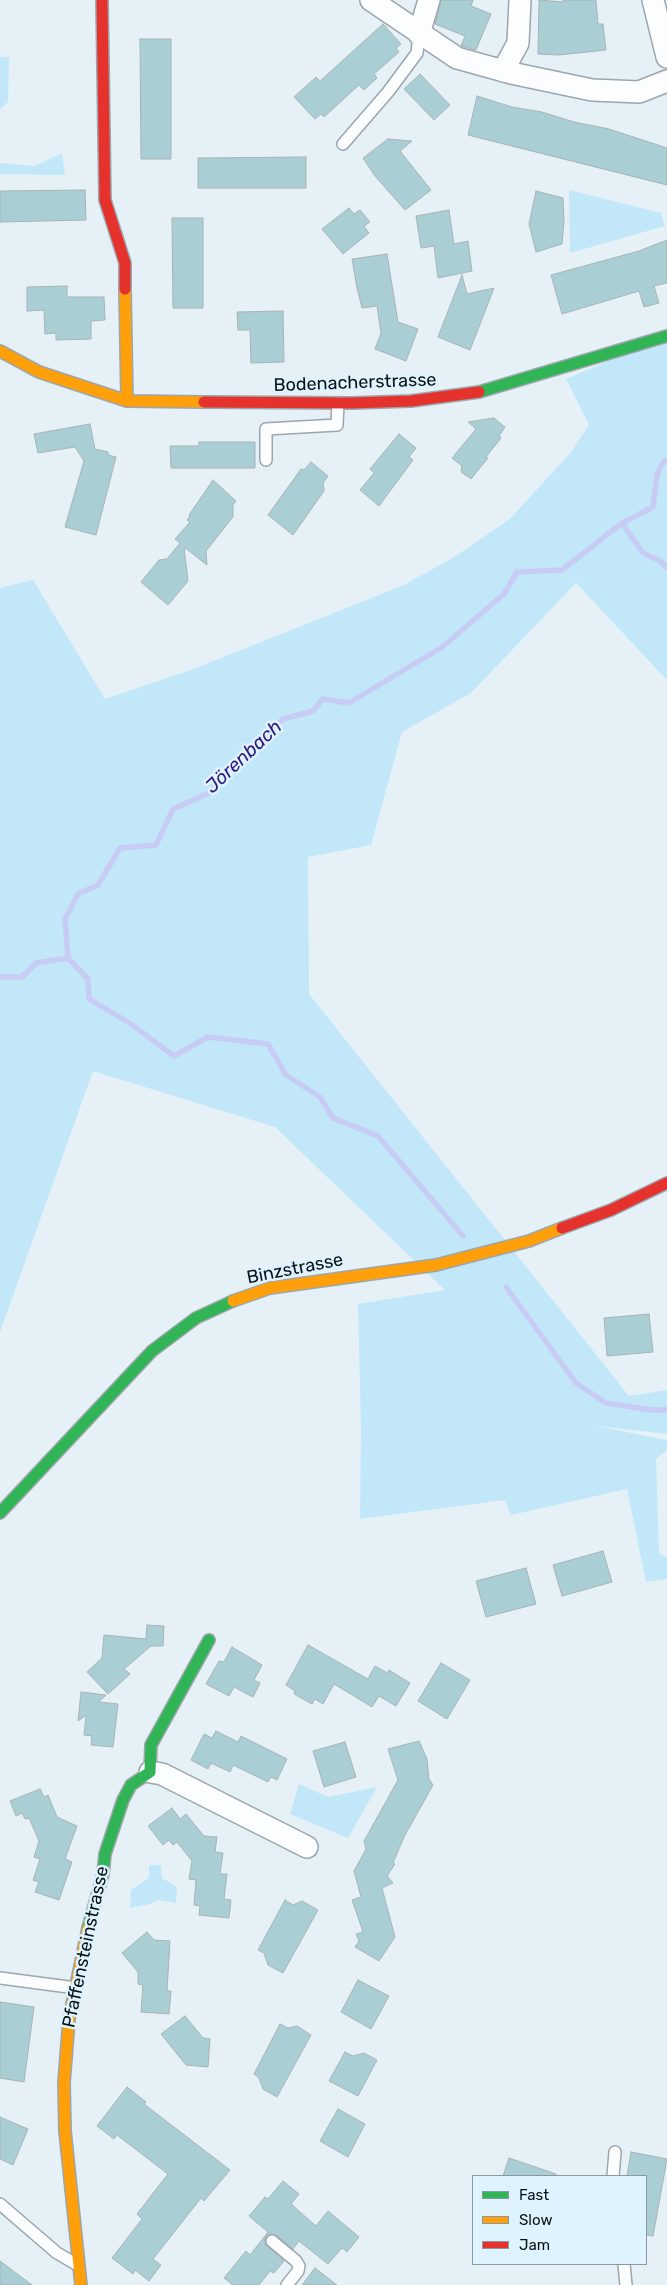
<!DOCTYPE html>
<meta charset="utf-8">
<style>
body{margin:0}
#map{position:relative;width:667px;height:2285px;overflow:hidden;background:#e5f1f7;font-family:Rubik,sans-serif}
canvas{display:block}
.legend{position:absolute;left:472px;top:2175px;width:175px;height:90px;box-sizing:border-box;background:#def3fe;border:1px solid #8899a1;margin:0;padding:6px 9px;list-style:none;font-size:15px;color:#081216}
.legend li{display:flex;align-items:center;gap:10px;height:25px}
.legend b{width:25px;border:1px solid #8899a1}
</style>
<div id="map">
<canvas width="667" height="2285"></canvas>
<ul class="legend">
<li><b style="height:6px;background:#30b455"></b>Fast</li>
<li><b style="height:6px;background:#ff9f0a"></b>Slow</li>
<li><b style="height:6px;background:#e5322d"></b>Jam</li>
</ul>
</div>
<script>
const context = document.querySelector('canvas').getContext('2d');
context.lineJoin = 'round';
function fill(path, color) {
  context.fillStyle = color;
  context.fill(path, 'evenodd');
}
function shape(rows) {
  const path = new Path2D();
  for (const r of rows) {
    path.moveTo(r[0], r[1]);
    for (let i = 2; i < r.length; i += 2) path.lineTo(r[i], r[i + 1]);
  }
  return path;
}
function trace(path, color, width, dash) {
  context.strokeStyle = color;
  context.lineWidth = width;
  context.lineCap = dash ? 'butt' : 'round';
  context.setLineDash(dash || []);
  context.stroke(path);
}
function write(font, color, halo, rows, align = 'center') {
  context.font = font + ' Rubik,sans-serif';
  context.lineWidth = 5;
  context.setLineDash([]);
  context.textBaseline = 'middle';
  context.strokeStyle = halo;
  context.fillStyle = color;
  for (const [text, x, y, turn = 0] of rows) {
    context.save();
    context.translate(x, y);
    context.rotate((+turn || 0) * Math.PI / 180);
    context.textAlign = isNaN(turn) ? turn : align;
    if (halo) context.strokeText(text, 0, 0);
    context.fillText(text, 0, 0);
    context.restore();
  }
}
fill(shape([
 [0,57,9,57,8,102,0,109],
 [62,153,65,175,0,174,0,163,35,166],
 [569,190,661,213,665,226,570,253],
 [667,336,667,680,576,583,471,693,402,732,371,845,308,857,309,994,629,1396,667,1390,667,1434,596,1426,667,1440,667,1450,656,1459,659,1553,667,1558,667,1579,646,1582,627,1489,511,1515,505,1500,360,1519,361,1428,358,1304,445,1290,275,1127,93,1071,0,1332,0,588,33,580,105,699,191,670,404,585,456,556,511,518,571,452,589,425,566,379],
 [299,1784,328,1797,377,1787,348,1838,290,1814],
 [149,1865,161,1865,162,1878,177,1887,176,1903,158,1900,150,1904,130,1908,131,1890,149,1878]
]), '#c2e7f9');
trace(shape([
 [622,523,643,553,660,561,667,568],
 [68,958,88,979,89,999,128,1022,174,1056,208,1037,268,1044,286,1075,320,1097,333,1118,378,1136,463,1236],
 [0,977,22,977,36,963,68,958,65,919,78,894,98,885,120,848,156,845,173,809,211,792,220,775,283,719,313,711,323,699,349,703,441,648,504,594,517,572,562,570,622,523,653,507,657,474,664,461,667,461],
 [506,1287,576,1383,606,1403,651,1410,667,1410]
]), '#c7ccf4', 5.5);
const building = shape([
 [441,0,473,0,471,6,491,14,476,50,461,46,465,36,435,24,441,0],
 [539,0,563,2,563,0,596,0,598,24,603,24,606,50,559,55,538,54,539,0],
 [383,24,401,44,396,48,399,52,374,74,377,78,364,90,359,85,324,117,321,114,315,119,294,97,316,77,320,81,383,24],
 [140,39,171,39,171,159,141,159,140,39],
 [420,74,450,105,434,120,404,89,420,74],
 [477,96,512,107,542,112,574,122,609,129,667,148,667,185,468,135,477,96],
 [388,139,412,141,400,151,431,190,405,210,375,176,363,158,388,139],
 [306,157,306,188,198,188,198,158,306,157],
 [85,190,86,220,0,222,0,191,85,190],
 [536,191,563,198,564,221,562,244,536,252,529,224,536,191],
 [349,208,354,214,360,210,370,222,364,226,369,233,343,254,322,229,349,208],
 [449,210,454,244,468,241,472,271,438,278,434,246,421,248,416,216,449,210],
 [172,218,203,218,203,308,173,308,172,218],
 [667,240,667,283,654,286,659,303,644,307,639,291,562,314,551,275,639,251,667,240],
 [387,254,398,322,418,329,406,361,375,349,381,333,377,306,362,308,357,288,352,259,387,254],
 [462,275,467,294,494,288,470,350,438,337,462,275],
 [67,286,67,297,104,297,105,320,91,321,91,339,56,340,56,333,45,334,44,310,27,311,27,287,67,286],
 [283,311,284,362,251,363,250,330,238,330,237,312,283,311],
 [494,418,505,427,499,436,501,438,486,457,488,458,471,479,461,472,462,466,452,458,476,429,468,422,494,418],
 [90,424,95,449,108,452,108,455,116,457,96,535,65,527,84,461,75,447,38,453,34,434,90,424],
 [399,434,416,448,409,457,413,460,379,506,360,490,374,473,370,469,399,434],
 [199,442,255,442,255,468,171,468,170,446,199,446,199,442],
 [311,462,328,476,323,483,324,491,293,535,268,515,301,469,304,470,311,462],
 [213,480,236,501,233,505,233,517,206,551,207,565,184,547,188,581,168,605,141,582,159,560,167,559,180,543,175,539,190,522,187,520,190,516,189,515,213,480],
 [649,1314,653,1352,607,1356,604,1318,649,1314],
 [603,1551,612,1582,562,1596,553,1565,603,1551],
 [526,1568,536,1604,486,1617,476,1581,526,1568],
 [147,1625,164,1626,163,1646,151,1646,124,1669,130,1674,108,1694,87,1672,102,1658,104,1635,146,1639,147,1625],
 [308,1645,368,1679,375,1666,387,1673,389,1670,410,1683,396,1706,379,1696,372,1707,334,1684,323,1704,315,1699,312,1704,294,1694,295,1691,286,1685,308,1645],
 [232,1647,262,1665,254,1680,260,1683,253,1697,234,1687,229,1696,206,1684,219,1661,224,1662,232,1647],
 [441,1663,470,1680,447,1719,418,1701,441,1663],
 [81,1692,106,1695,99,1702,118,1704,113,1747,91,1745,92,1736,84,1735,86,1715,78,1721,81,1692],
 [216,1731,238,1742,241,1736,287,1759,277,1780,271,1777,268,1782,233,1765,230,1772,211,1763,208,1769,191,1760,204,1734,212,1738,216,1731],
 [419,1741,427,1759,429,1779,433,1785,404,1837,393,1863,395,1864,387,1876,393,1883,382,1888,395,1937,379,1961,355,1947,359,1941,356,1934,363,1932,352,1900,361,1897,354,1871,366,1849,364,1841,398,1780,388,1749,419,1741],
 [345,1742,356,1777,324,1787,313,1751,345,1742],
 [40,1789,44,1797,48,1795,57,1817,77,1826,65,1859,72,1862,59,1900,35,1892,39,1882,33,1880,40,1859,34,1857,39,1841,29,1818,25,1819,22,1813,16,1816,10,1801,40,1789],
 [172,1808,180,1819,186,1814,204,1836,217,1837,215,1852,223,1853,220,1874,227,1874,224,1899,231,1900,229,1918,199,1915,200,1906,194,1905,196,1880,189,1879,192,1861,177,1842,173,1845,169,1840,163,1845,148,1826,172,1808],
 [285,1900,293,1905,302,1901,318,1910,283,1973,268,1965,264,1953,258,1950,285,1900],
 [147,1932,154,1940,170,1941,167,1991,171,1991,169,2014,141,2012,143,1985,138,1984,138,1972,122,1953,147,1932],
 [358,1980,389,1996,371,2029,341,2012,358,1980],
 [0,2002,34,2007,24,2082,0,2078,0,2002],
 [185,2016,203,2038,210,2039,208,2067,186,2065,161,2034,185,2016],
 [280,2024,288,2028,297,2026,311,2035,277,2097,263,2089,259,2078,254,2074,280,2024],
 [345,2052,353,2056,364,2053,377,2060,358,2096,329,2081,345,2052],
 [127,2087,146,2102,144,2104,230,2170,204,2201,201,2198,153,2259,161,2265,149,2281,135,2270,133,2274,112,2258,142,2219,137,2214,168,2174,117,2135,114,2139,97,2126,127,2087],
 [338,2109,365,2124,348,2157,320,2141,338,2109],
 [0,2117,28,2129,13,2165,0,2159,0,2117],
 [631,2152,667,2159,653,2236,646,2235,646,2176,627,2176,631,2152],
 [509,2158,556,2174,556,2176,503,2176,509,2158],
 [283,2181,299,2194,291,2204,316,2226,328,2211,359,2237,347,2252,342,2248,328,2264,299,2241,293,2249,276,2235,269,2234,265,2239,265,2244,284,2261,274,2273,270,2271,259,2285,233,2285,224,2278,246,2251,250,2255,268,2232,249,2216,265,2197,268,2199,283,2181],
 [0,2261,32,2285,0,2285,0,2261],
 [315,2268,337,2285,302,2285,315,2268]
]);
fill(building, '#a9ced3');
trace(building, '#a8b3b7', 1);
const lane = shape([
 [343,144,388,92,417,53,419,34],
 [266,460,266,429,337,425,338,403],
 [0,1978,76,1988],
 [613,2176,615,2152],
 [0,2204,57,2253,76,2264],
 [272,2241,296,2261,299,2266,298,2271,287,2285],
 [624,2264,626,2285]
]);
const street = shape([
 [371,0,457,58,511,73,592,90,639,92,667,81],
 [653,0,667,57],
 [419,34,429,0],
 [503,71,518,43,520,0],
 [150,1772,162,1774,307,1847]
]);
const fast = shape([
 [479,392,667,336],
 [0,1513,152,1351,196,1318,233,1301],
 [88,1928,103,1874,105,1854,123,1800,131,1785,150,1772,151,1745,209,1640]
]);
const slow = shape([
 [125,289,127,401],
 [0,351,39,372,127,401,204,402],
 [233,1301,270,1288,436,1265,529,1241,562,1228],
 [81,2285,65,2131,64,2083,69,2019,88,1928]
]);
const jam = shape([
 [102,0,105,200,125,263,125,289],
 [204,402,352,403,411,401,479,392],
 [562,1228,611,1210,667,1183]
]);
trace(lane, '#9ca6ac', 14);
trace(street, '#9ca6ac', 24);
trace(fast, '#9ca6ac', 14);
trace(slow, '#9ca6ac', 14);
trace(jam, '#9ca6ac', 14);
trace(lane, '#fbfdfe', 11);
trace(street, '#fbfdfe', 21);
trace(fast, '#30b455', 11);
trace(slow, '#ff9f0a', 11);
trace(jam, '#e5322d', 11);
write('18px', '#081216', '#def3fe', [
 ["Bodenacherstrasse",355,383,-2],
 ["Binzstrasse",295,1269,-11],
 ["Pfaffensteinstrasse",86,1947,-78]
]);
write('italic 19px', '#2f187f', '#def3fe', [
 ["Jörenbach",244,757,-43]
]);
</script>
